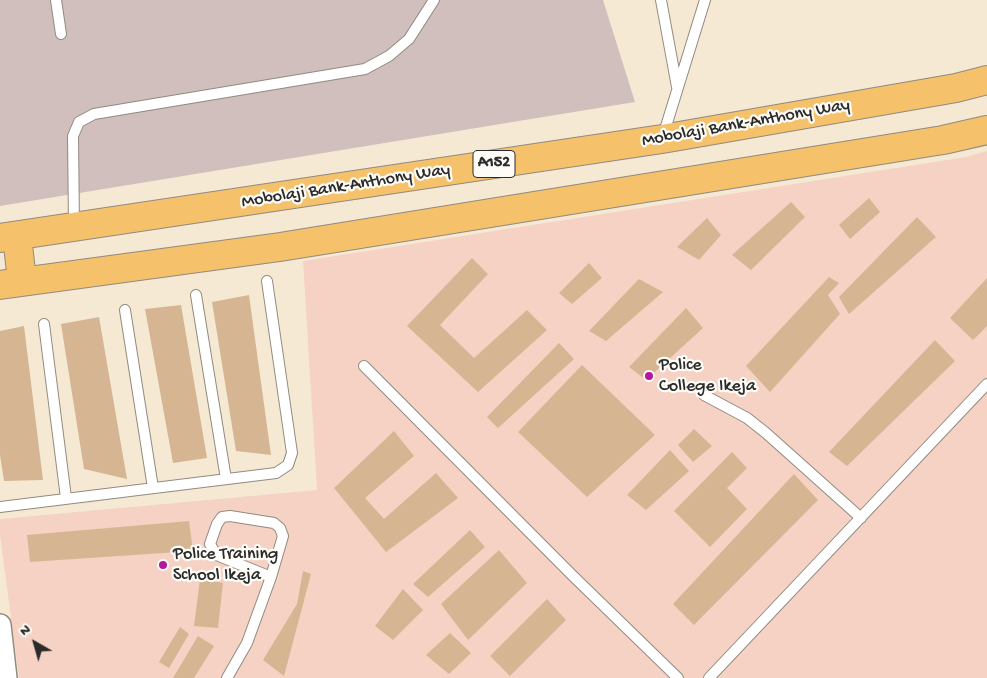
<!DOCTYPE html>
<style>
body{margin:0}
#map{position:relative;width:987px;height:678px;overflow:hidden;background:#f6e9d4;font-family:"Gochi Hand",sans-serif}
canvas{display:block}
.north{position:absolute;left:10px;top:618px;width:50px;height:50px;-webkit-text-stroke:4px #fdfcf7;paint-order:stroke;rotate:322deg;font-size:14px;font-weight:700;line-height:20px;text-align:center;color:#2b2b2b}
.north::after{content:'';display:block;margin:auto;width:18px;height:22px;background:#2b2b2b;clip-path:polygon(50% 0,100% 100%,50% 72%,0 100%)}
</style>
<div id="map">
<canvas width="987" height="678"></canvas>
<div class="north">N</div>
</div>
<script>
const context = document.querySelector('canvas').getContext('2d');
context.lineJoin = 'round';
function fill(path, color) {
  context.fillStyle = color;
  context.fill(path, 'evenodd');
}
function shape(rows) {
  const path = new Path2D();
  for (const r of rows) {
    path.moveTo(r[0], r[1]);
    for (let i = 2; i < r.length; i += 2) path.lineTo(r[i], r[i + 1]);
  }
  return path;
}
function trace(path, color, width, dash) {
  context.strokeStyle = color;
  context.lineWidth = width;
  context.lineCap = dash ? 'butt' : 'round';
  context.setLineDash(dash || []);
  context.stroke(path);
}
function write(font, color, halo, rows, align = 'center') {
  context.font = font + ' "Gochi Hand",sans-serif';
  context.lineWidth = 4.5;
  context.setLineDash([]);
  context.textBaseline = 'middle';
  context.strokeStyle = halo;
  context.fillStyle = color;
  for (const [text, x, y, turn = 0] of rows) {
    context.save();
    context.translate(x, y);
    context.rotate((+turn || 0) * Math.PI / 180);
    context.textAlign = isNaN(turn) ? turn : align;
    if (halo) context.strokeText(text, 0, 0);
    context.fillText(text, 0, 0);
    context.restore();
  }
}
fill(shape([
 [987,151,987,678,19,678,0,535,0,519,317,490,303,261,966,157]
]), '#f6d2c4');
fill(shape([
 [0,0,603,0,635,102,0,206]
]), '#d1bfbe');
fill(shape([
 [869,198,880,212,850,239,839,225],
 [791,202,805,217,751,270,732,255],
 [917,217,936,237,849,314,839,297],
 [707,218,721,235,699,260,677,247],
 [472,258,488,274,440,325,474,358,527,310,547,330,478,392,407,326],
 [589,263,602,278,572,304,559,293],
 [829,277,839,283,828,295,840,314,770,392,746,366],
 [987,278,987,326,973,340,950,318],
 [639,279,663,292,606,341,589,331],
 [249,295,271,455,236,451,212,302],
 [181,305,207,458,173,463,145,309],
 [686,308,703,328,646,380,629,367],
 [99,317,127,479,84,469,61,324],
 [24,326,43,480,4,481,0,455,0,331],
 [935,340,955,361,847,466,829,452],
 [559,343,574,359,498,428,487,417],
 [582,365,655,435,587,497,518,432],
 [694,429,712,446,693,462,678,445],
 [394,431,414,456,365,498,384,519,436,473,458,498,386,552,334,488],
 [670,450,689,471,646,510,627,495],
 [732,452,747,468,727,488,747,509,710,547,674,511],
 [794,474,818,500,694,625,673,604],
 [189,521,193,551,30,562,27,535],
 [470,530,485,547,428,597,413,584],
 [499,550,527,583,468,640,441,604],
 [303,571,311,574,284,676,263,660,297,604],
 [200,579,223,583,218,628,194,626],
 [403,589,423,610,393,640,375,626],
 [547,599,566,620,510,676,490,656],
 [180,627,189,634,169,668,159,662],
 [450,633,471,653,449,674,426,655],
 [198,636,214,646,194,678,173,678]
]), '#d6b692');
const lane = shape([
 [56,0,61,34],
 [661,0,677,87],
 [663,136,705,0],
 [74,227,73,136,79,122,94,114,365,69,389,56,409,39,434,0],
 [196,295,226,479],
 [125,310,153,488],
 [44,324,66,498],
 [364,366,572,575,678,678],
 [704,395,747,418,766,433,861,518],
 [0,507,276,473,288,465,292,453,267,281],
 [227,678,247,643,271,577,283,536,280,528,274,523,230,516,222,517,217,524,210,544,214,551,219,556,271,577],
 [709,678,987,384]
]);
const street = shape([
 [0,625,6,678]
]);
const primary = shape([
 [17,236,22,281],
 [0,238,662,139,956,88,987,80],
 [0,285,280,247,943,140,987,130]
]);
trace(lane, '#908a80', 12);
trace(street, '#908a80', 24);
trace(primary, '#908a80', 30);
trace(lane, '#fff', 10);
trace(street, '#fff', 21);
trace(primary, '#f5c16b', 28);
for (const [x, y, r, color] of [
 [649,376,5,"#b5179e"],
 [163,565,5,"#b5179e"]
]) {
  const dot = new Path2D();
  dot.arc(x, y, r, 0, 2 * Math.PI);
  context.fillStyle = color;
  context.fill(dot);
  trace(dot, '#fdfcf7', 2);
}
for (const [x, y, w] of [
 [494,164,42]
]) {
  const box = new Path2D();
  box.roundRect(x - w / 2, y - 13.5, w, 27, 4);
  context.fillStyle = '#fdfcf7';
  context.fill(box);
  trace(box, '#2b2b2b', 1);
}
write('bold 16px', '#2b2b2b', null, [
 ["A152",494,164]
]);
write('18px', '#2b2b2b', '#fdfcf7', [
 ["Mobolaji Bank-Anthony Way",746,124,-10],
 ["Mobolaji Bank-Anthony Way",346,187,-9]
]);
write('18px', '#2b2b2b', '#fdfcf7', [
 ["Police",659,366],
 ["College Ikeja",659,387],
 ["Police Training",173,555],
 ["School Ikeja",173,576]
], 'left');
</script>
